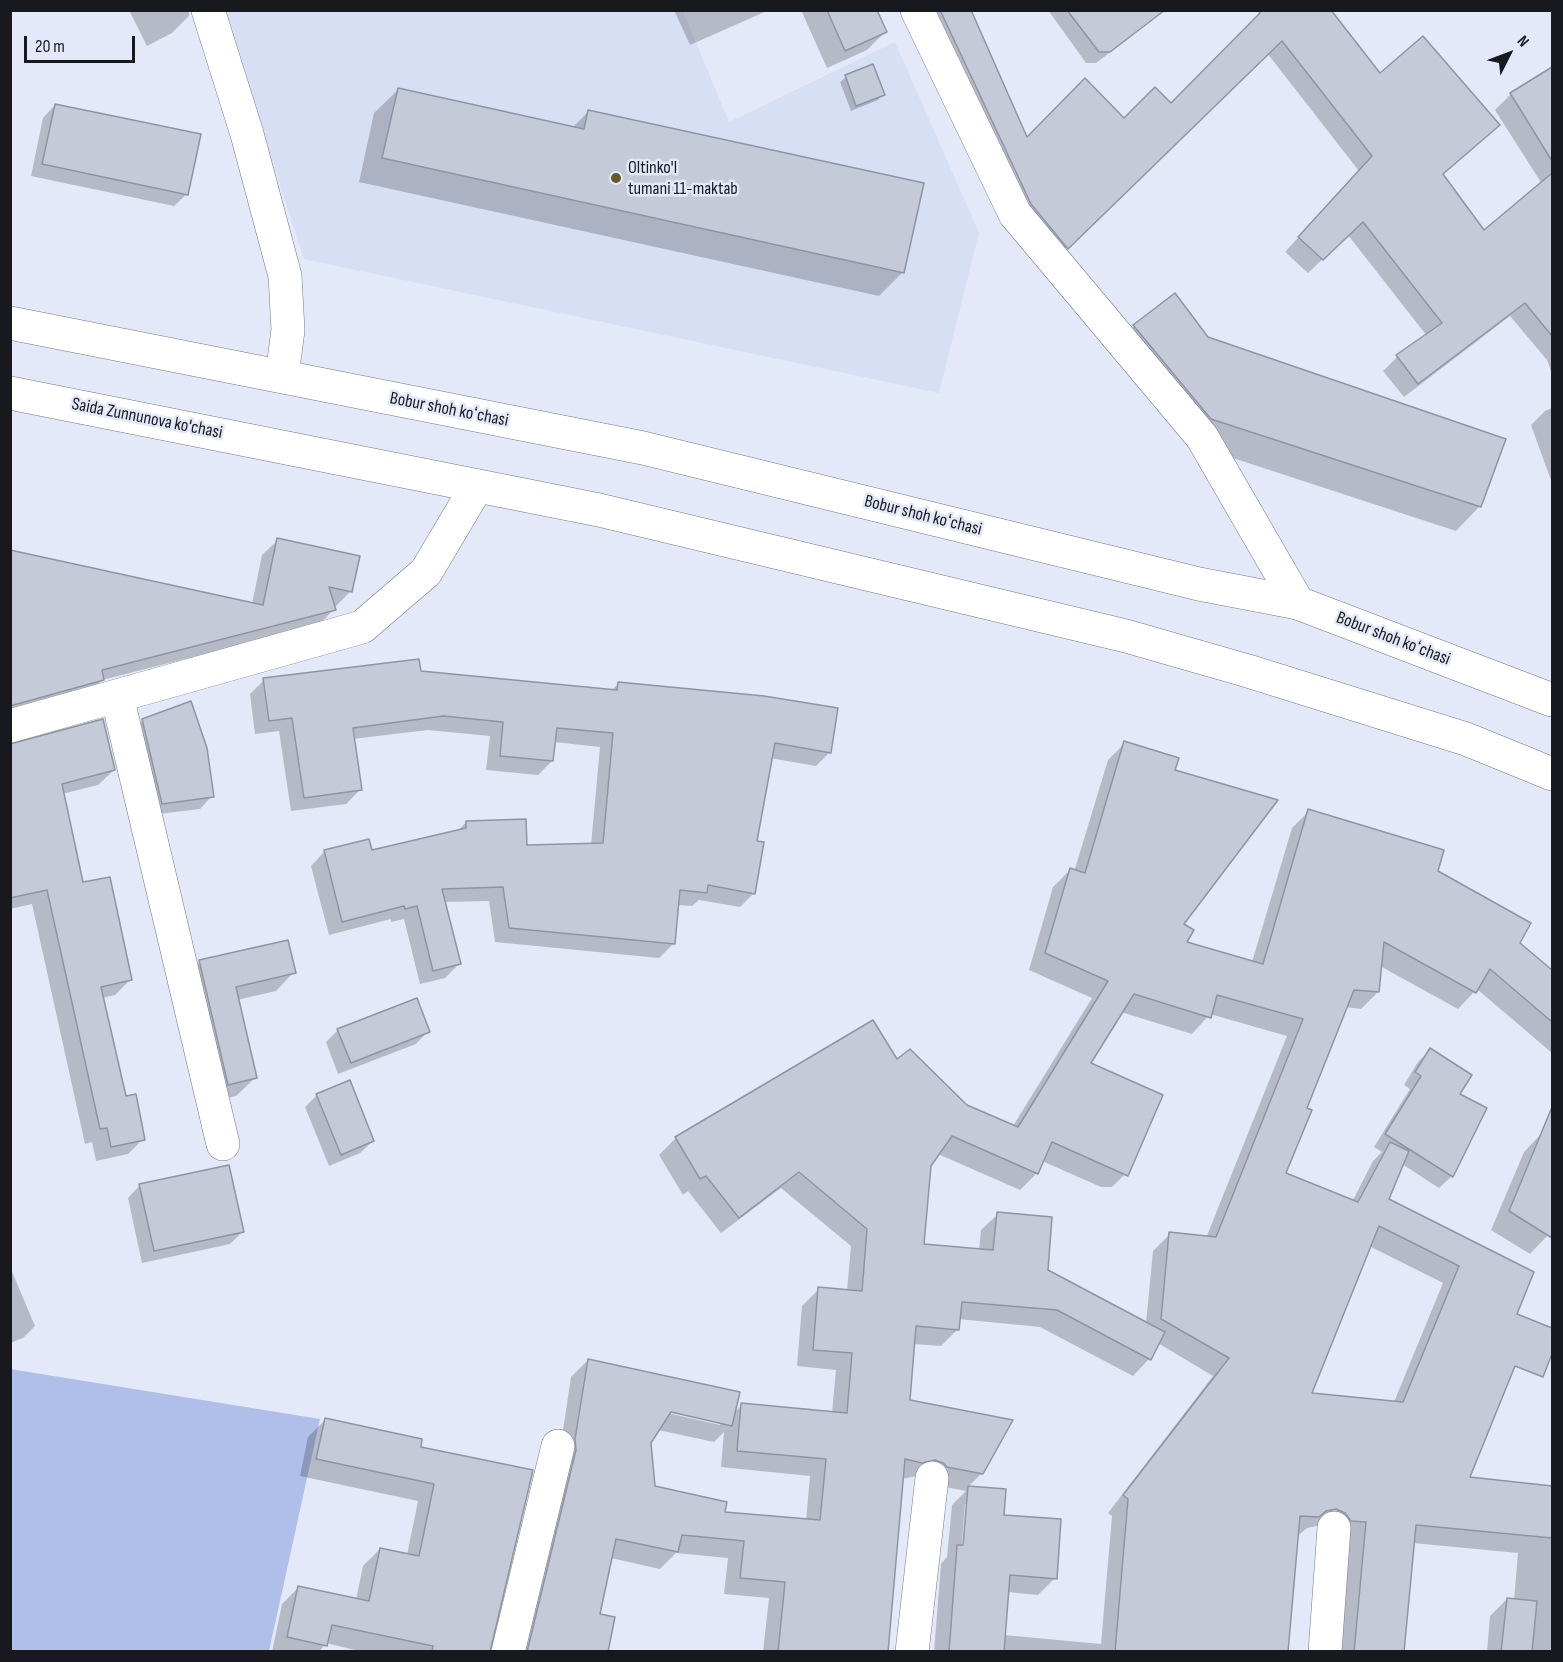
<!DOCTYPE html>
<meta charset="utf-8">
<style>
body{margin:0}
#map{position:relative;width:1563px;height:1662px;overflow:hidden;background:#e3e9f8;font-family:"Sofia Sans Condensed",sans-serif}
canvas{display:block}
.frame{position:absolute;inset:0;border:12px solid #17191e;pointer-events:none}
.north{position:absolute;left:1479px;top:24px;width:60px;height:60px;-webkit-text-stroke:4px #e3e9f8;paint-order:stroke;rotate:48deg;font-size:16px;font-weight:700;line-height:24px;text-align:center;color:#17191e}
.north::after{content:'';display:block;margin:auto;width:21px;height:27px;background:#17191e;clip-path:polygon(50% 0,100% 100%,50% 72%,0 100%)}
.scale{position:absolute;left:24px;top:36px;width:111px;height:27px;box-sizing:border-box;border:3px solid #17191e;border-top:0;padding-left:8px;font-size:18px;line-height:21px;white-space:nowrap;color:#17191e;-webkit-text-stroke:4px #e3e9f8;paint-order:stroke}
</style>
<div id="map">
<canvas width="1563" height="1662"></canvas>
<div class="frame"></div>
<div class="north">N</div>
<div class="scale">20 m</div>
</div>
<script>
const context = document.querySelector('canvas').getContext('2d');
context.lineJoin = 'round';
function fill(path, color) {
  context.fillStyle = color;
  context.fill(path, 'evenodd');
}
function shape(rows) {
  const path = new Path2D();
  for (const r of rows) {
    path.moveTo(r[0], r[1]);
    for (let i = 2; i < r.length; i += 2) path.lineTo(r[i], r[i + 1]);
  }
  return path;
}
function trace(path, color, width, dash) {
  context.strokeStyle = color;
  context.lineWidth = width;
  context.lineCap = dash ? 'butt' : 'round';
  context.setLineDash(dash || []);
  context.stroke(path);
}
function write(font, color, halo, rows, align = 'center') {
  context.font = font + ' "Sofia Sans Condensed",sans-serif';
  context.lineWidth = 5;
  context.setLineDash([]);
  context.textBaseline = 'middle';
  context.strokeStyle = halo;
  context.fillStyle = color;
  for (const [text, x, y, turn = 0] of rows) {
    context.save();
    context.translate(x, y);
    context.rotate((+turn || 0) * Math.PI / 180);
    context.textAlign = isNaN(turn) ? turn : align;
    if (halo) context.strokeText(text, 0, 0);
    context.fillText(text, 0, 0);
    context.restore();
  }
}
fill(shape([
 [224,11,683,11,729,122,895,42,979,233,939,393,304,259]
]), '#d7dff5');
fill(shape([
 [10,1369,320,1419,269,1651,11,1651]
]), '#afbfe9');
fill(shape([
 [129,10,189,10,189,16,172,33,147,46],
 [674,10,769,10,690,45],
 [801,10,875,10,885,32,867,50,827,68],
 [920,10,968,10,1027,139,1124,120,1171,105,1265,10,1380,75,1498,125,1442,175,1484,232,1542,184,1495,110,1511,94,1552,69,1552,182,1548,185,1552,190,1552,374,1547,360,1510,316,1404,397,1383,371,1397,357,1427,336,1348,235,1308,273,1285,252,1359,171,1267,53,1053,261],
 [1048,10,1136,10,1146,23,1133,35,1096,63,1086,63],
 [872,66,883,94,878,100,851,111,840,82,846,77],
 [399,89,572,128,588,112,903,272,879,296,359,182,374,113],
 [55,105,187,194,174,206,31,176,43,118],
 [1175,295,1207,338,1480,506,1456,531,1187,443,1110,350,1134,326],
 [1552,408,1552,483,1531,425,1545,411],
 [278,540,351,591,336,606,333,606,334,609,319,625,102,680,87,695,10,716,10,552,252,604,262,555],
 [419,672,611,691,619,683,830,752,816,766,770,758,756,842,754,893,740,907,699,900,692,906,677,905,673,944,659,958,495,942,489,901,444,902,459,964,445,978,420,984,404,919,391,922,391,919,329,935,311,866,325,851,371,852,457,832,466,822,526,846,591,845,600,747,554,742,552,761,538,775,486,770,490,736,428,730,353,739,360,790,346,804,291,811,279,731,255,734,250,694,264,680],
 [143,720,212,796,200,809,150,815,130,733],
 [1125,743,1174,771,1184,943,1252,962,1292,828,1309,811,1436,872,1552,972,1552,1053,1477,989,1458,1009,1380,966,1378,992,1361,1009,1345,1007,1305,1108,1284,1174,1352,1202,1373,1161,1382,1152,1374,1147,1410,1089,1404,1085,1418,1062,1430,1050,1458,1095,1452,1176,1439,1188,1402,1164,1388,1200,1532,1273,1475,1411,1468,1479,1552,1487,1552,1652,1487,1652,1490,1616,1507,1599,1514,1600,1518,1553,1413,1543,1402,1652,1339,1652,1350,1539,1334,1537,1328,1529,1317,1526,1307,1528,1300,1534,1297,1533,1287,1652,934,1652,941,1564,947,1557,952,1505,966,1491,930,1484,917,1476,902,1479,886,1652,763,1652,769,1598,724,1594,728,1558,676,1553,660,1569,611,1558,599,1615,606,1652,515,1652,559,1457,571,1377,588,1360,733,1413,742,1405,832,1413,836,1370,797,1366,802,1306,819,1289,847,1291,851,1246,781,1188,721,1233,688,1191,683,1195,659,1155,676,1138,896,1061,966,1106,1013,1126,1092,998,1029,970,1053,887,1070,870,1074,872,1108,760],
 [1121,1012,1192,1034,1210,1014,1287,1036,1206,1238,1170,1234,1153,1251,1146,1323,1046,1270,998,1214,981,1230,979,1251,922,1245,929,1165,938,1154,1020,1190,1037,1173,1042,1161,1101,1187,1112,1187,1129,1170,1089,1064],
 [1369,1246,1443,1283,1394,1402,1310,1394],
 [958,1319,1040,1327,1133,1376,1149,1359,1158,1343,1213,1376,1108,1513,1112,1516,1101,1644,1004,1635,1007,1592,1038,1595,1055,1578,1002,1516,1005,1491,967,1488,982,1473,908,1402,913,1344,941,1346,958,1329],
 [664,1409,720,1422,720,1425,663,1412],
 [658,1430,714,1442,724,1432,721,1467,810,1476,806,1521,723,1513,654,1487,649,1443],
 [965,1504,968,1504,964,1553,961,1553],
 [10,746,114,770,98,785,62,794,82,884,130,980,115,995,102,998,124,1098,143,1139,128,1154,96,1161,92,1142,85,1144,32,904,10,909],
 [200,962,294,972,276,991,237,1000,255,1078,236,1096,210,1102,181,980],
 [338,1030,428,1031,416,1044,338,1074,326,1042],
 [317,1095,373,1141,360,1153,329,1166,305,1107],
 [1542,1133,1552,1138,1552,1224,1548,1235,1530,1254,1491,1230,1524,1152],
 [140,1185,242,1232,230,1244,142,1263,128,1198],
 [10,1267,35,1326,23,1338,10,1343],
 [325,1420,419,1448,531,1471,488,1652,363,1652,326,1643,319,1652,272,1652,282,1604,299,1587,356,1600,363,1566,380,1549,407,1555,418,1501,300,1476,308,1437]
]), '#0003');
const building = shape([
 [827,10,877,10,887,32,845,51,827,10],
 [940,10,971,10,1027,137,1085,78,1124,118,1155,87,1171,103,1260,13,1258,10,1331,10,1380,73,1423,36,1500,125,1443,174,1484,230,1552,173,1552,336,1525,303,1418,384,1396,355,1442,323,1363,222,1323,260,1298,237,1372,156,1282,41,1068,249,1031,204,940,10],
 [1067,10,1165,10,1110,52,1099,52,1067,10],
 [873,64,885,95,856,106,845,75,873,64],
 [1552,67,1552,161,1510,93,1552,67],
 [398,88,584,129,588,110,924,183,904,273,382,158,398,88],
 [55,104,201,134,188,195,42,164,55,104],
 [1175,293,1208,337,1506,439,1481,507,1211,419,1133,325,1175,293],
 [277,538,360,556,352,592,329,587,336,610,102,670,104,680,10,706,10,550,263,605,277,538],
 [419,659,421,671,617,690,618,682,764,696,838,708,831,753,775,743,757,841,764,842,755,894,708,885,707,893,680,890,675,944,509,928,503,887,442,889,461,964,433,971,417,906,405,909,404,906,342,922,324,850,369,839,372,850,466,828,466,821,526,819,527,845,603,843,613,733,557,728,553,761,500,756,503,722,443,716,353,728,362,790,304,798,292,718,269,721,263,678,419,659],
 [191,701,207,748,214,797,162,804,142,719,191,701],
 [103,719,115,770,62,784,83,882,110,877,132,980,101,987,126,1096,136,1094,145,1140,111,1147,107,1128,100,1129,47,890,10,898,10,744,103,719],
 [1124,741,1179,758,1175,770,1278,800,1184,924,1194,930,1187,942,1263,964,1308,809,1444,850,1438,871,1531,923,1520,943,1552,970,1552,1022,1490,969,1476,993,1384,942,1379,992,1354,990,1307,1108,1312,1110,1286,1173,1358,1202,1390,1142,1409,1151,1389,1199,1534,1272,1517,1314,1552,1328,1552,1354,1543,1377,1515,1366,1470,1477,1552,1486,1552,1538,1416,1525,1404,1652,1354,1652,1366,1522,1351,1521,1345,1513,1336,1509,1326,1511,1319,1517,1300,1516,1288,1652,1115,1652,1128,1499,1123,1495,1229,1358,1161,1319,1169,1232,1216,1237,1303,1019,1217,995,1211,1018,1134,994,1091,1063,1163,1095,1128,1176,1052,1142,1038,1174,952,1136,931,1166,924,1244,993,1250,997,1212,1052,1217,1048,1270,1165,1332,1151,1360,1057,1310,962,1302,959,1330,916,1326,910,1400,1013,1420,983,1474,947,1467,943,1463,935,1460,922,1463,905,1459,888,1652,778,1652,785,1582,740,1578,744,1541,682,1535,678,1552,616,1539,600,1614,615,1617,608,1652,527,1652,576,1450,575,1439,588,1359,740,1392,732,1426,671,1412,651,1443,655,1486,727,1502,725,1512,820,1520,826,1459,737,1451,741,1403,847,1413,852,1353,813,1350,818,1287,862,1291,867,1229,799,1172,739,1218,706,1176,700,1179,675,1137,873,1020,897,1059,910,1049,967,1105,1018,1127,1108,981,1045,953,1070,868,1085,873,1124,741],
 [1379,1226,1459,1266,1403,1402,1312,1393,1379,1226],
 [288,940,296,973,236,987,257,1078,228,1085,199,960,288,940],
 [417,998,430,1032,351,1063,337,1029,417,998],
 [1430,1048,1472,1075,1460,1094,1487,1108,1453,1177,1385,1134,1421,1076,1415,1072,1430,1048],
 [350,1080,374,1141,341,1155,316,1094,350,1080],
 [1552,1107,1552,1238,1509,1211,1552,1107],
 [229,1165,244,1232,154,1251,139,1184,229,1165],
 [325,1418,422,1439,421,1447,533,1470,490,1652,432,1652,433,1646,332,1625,327,1646,287,1637,298,1586,369,1601,380,1548,419,1556,434,1484,316,1459,325,1418],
 [968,1486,1006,1489,1004,1515,1061,1519,1057,1579,1010,1575,1004,1652,949,1652,957,1545,963,1545,968,1486],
 [1507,1598,1537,1601,1532,1652,1501,1652,1507,1598]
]);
fill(building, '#c5cad9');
trace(building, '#8f94a2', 1.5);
const street = shape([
 [208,10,247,134,285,276,288,330,282,376],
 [917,10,1015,214,1202,437,1298,603],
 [117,696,223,1144],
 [10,726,362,627,426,572,477,486],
 [508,1652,558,1446],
 [912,1652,932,1478],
 [1325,1652,1334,1528]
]);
const secondary = shape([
 [10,323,643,448,1199,584,1298,603,1552,700],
 [10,393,599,510,1126,636,1248,671,1466,739,1552,774]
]);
trace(street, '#747986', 34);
trace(secondary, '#747986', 34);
trace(street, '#fff', 33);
trace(secondary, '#fff', 33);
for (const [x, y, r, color] of [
 [616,178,6,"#695725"]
]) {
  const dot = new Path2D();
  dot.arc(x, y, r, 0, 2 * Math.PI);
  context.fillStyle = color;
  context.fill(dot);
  trace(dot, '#e3e9f8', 2);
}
write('18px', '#17191e', '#e3e9f8', [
 ["Oltinko'l",628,168],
 ["tumani 11-maktab",628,189]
], 'left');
write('18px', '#17191e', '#e3e9f8', [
 ["Bobur shoh koʻchasi",449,410,11],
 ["Saida Zunnunova ko'chasi",147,419,11],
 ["Bobur shoh koʻchasi",923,516,14],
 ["Bobur shoh koʻchasi",1393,639,21]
]);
</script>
